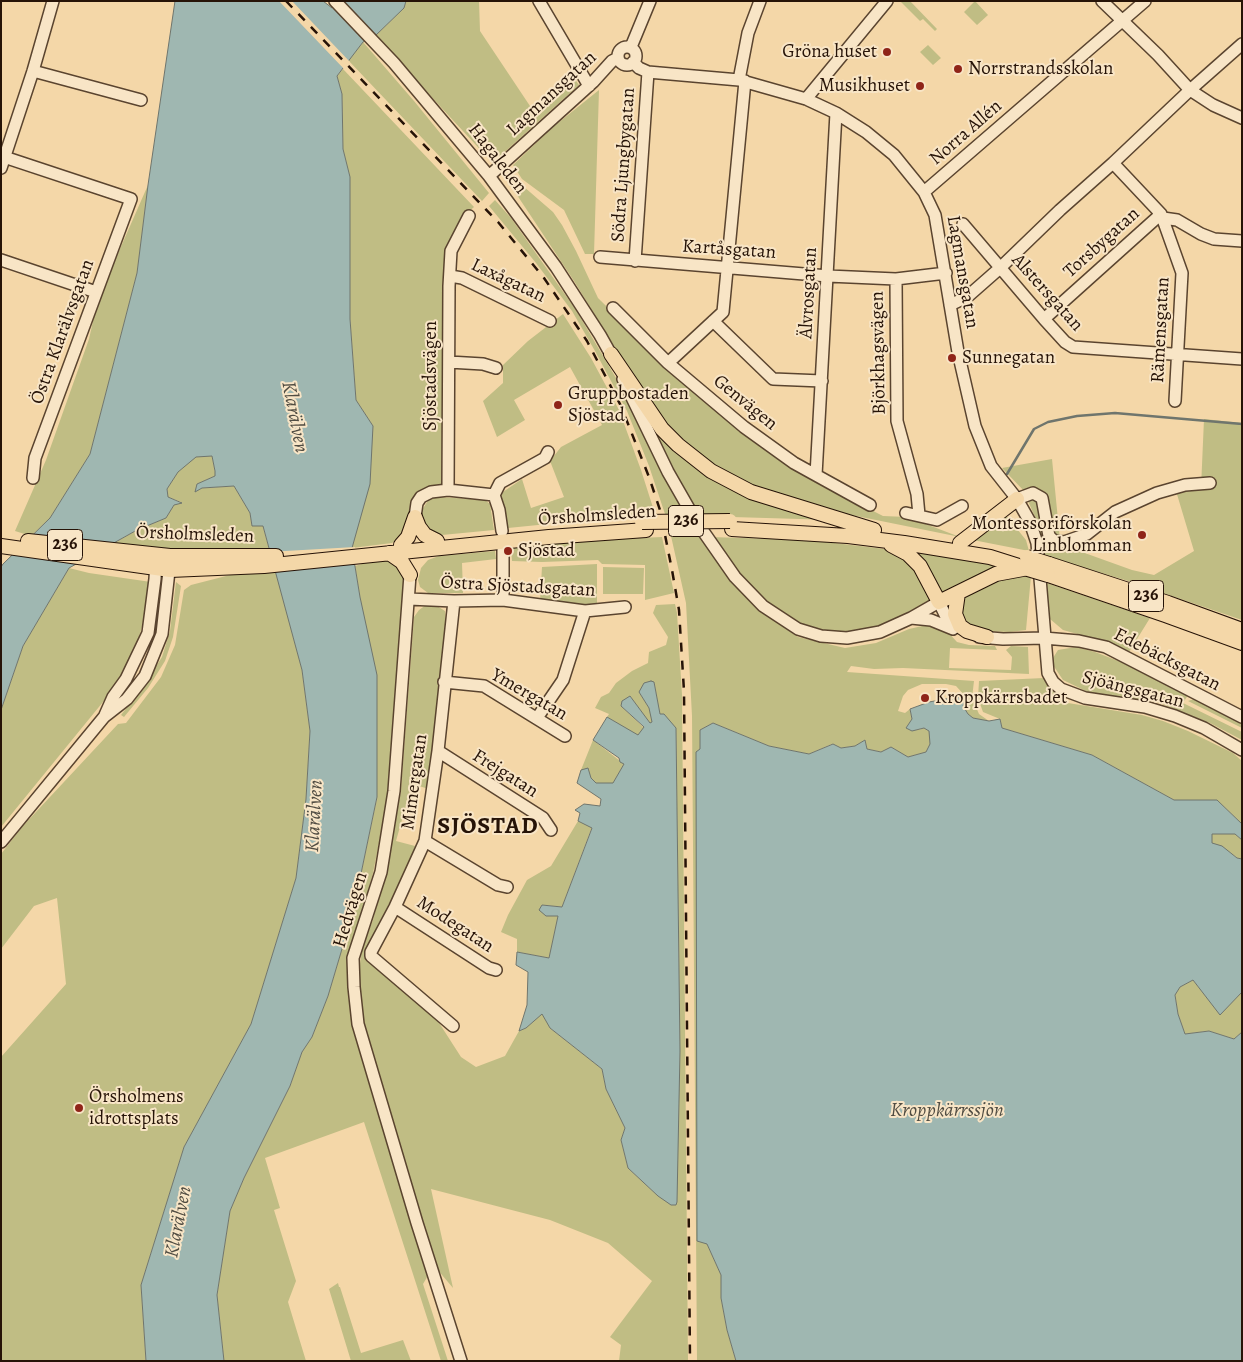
<!DOCTYPE html>
<meta charset="utf-8">
<style>
body{margin:0}
#map{position:relative;width:1243px;height:1362px;overflow:hidden;background:#f4d7a8;font-family:Alegreya,serif}
canvas{display:block}
.frame{position:absolute;inset:0;border:2px solid #261307;pointer-events:none}
</style>
<div id="map">
<canvas width="1243" height="1362"></canvas>
<div class="frame"></div>
</div>
<script>
const context = document.querySelector('canvas').getContext('2d');
context.lineJoin = 'round';
function fill(path, color) {
  context.fillStyle = color;
  context.fill(path, 'evenodd');
}
function shape(rows) {
  const path = new Path2D();
  for (const r of rows) {
    if (r.length === 3) {
      path.moveTo(r[0] + r[2], r[1]);
      path.arc(r[0], r[1], r[2], 0, 2 * Math.PI);
      continue;
    }
    path.moveTo(r[0], r[1]);
    for (let i = 2; i < r.length; i += 2) path.lineTo(r[i], r[i + 1]);
  }
  return path;
}
function trace(path, color, width, dash) {
  context.strokeStyle = color;
  context.lineWidth = width;
  context.lineCap = dash ? 'butt' : 'round';
  context.setLineDash(dash || []);
  context.stroke(path);
}
function write(font, color, halo, rows, align = 'center') {
  context.font = font + ' Alegreya,serif';
  context.lineWidth = 4;
  context.setLineDash([]);
  context.textBaseline = 'middle';
  context.strokeStyle = halo;
  context.fillStyle = color;
  for (const [text, x, y, turn = 0] of rows) {
    context.save();
    context.translate(x, y);
    context.rotate((+turn || 0) * Math.PI / 180);
    context.textAlign = isNaN(turn) ? turn : align;
    if (halo) context.strokeText(text, 0, 0);
    context.fillText(text, 0, 0);
    context.restore();
  }
}
fill(shape([
 [406,1,479,1,480,31,534,112,574,78,579,85,499,157,487,157,375,36,404,8],
 [900,1,910,1,937,29,935,31,923,19,920,21],
 [975,1,988,15,977,25,964,12],
 [363,42,414,101,489,193,482,201,348,60],
 [928,45,941,58,933,65,920,52],
 [343,69,474,207,463,217,448,250,443,486,411,505,407,526,402,536,392,543,352,548,373,426,356,400,350,319,350,177,343,149,342,94,337,76],
 [599,90,594,254,585,254,564,210,522,179,513,165,553,127],
 [148,185,137,273,90,454,50,518,31,536,15,531,46,460,89,339,98,299],
 [523,186,553,212,562,225,576,251,598,298,692,391,788,462,834,491,883,516,907,517,960,537,802,505,724,474,683,444,653,410,574,281,513,189,520,190],
 [495,200,511,218,576,310,616,378,656,459,688,516,666,517,649,466,627,411,595,351,572,311,536,263,489,206],
 [563,314,591,358,619,410,641,470,656,517,588,520,508,528,500,494,522,479,531,508,564,497,550,461,561,447,602,425,570,367,514,400,525,420,497,437,483,401,503,383,503,365,528,341],
 [641,410,687,460,834,520,698,516,677,482],
 [1204,419,1242,423,1242,620,1128,581,1042,555,1040,528,1028,501,1035,498,1041,501,1048,543,1063,549,1068,547,1132,570,1154,575,1194,551,1176,491,1201,488],
 [196,456,212,456,215,471,215,476,197,484,196,491,201,488,234,486,250,513,252,526,263,526,269,549,222,552,109,546,137,530,166,518,174,505,181,502,168,497,167,489,178,472],
 [1052,459,1060,540,1054,536,1044,497,1025,492,1002,468],
 [440,497,485,500,490,504,494,530,442,535,430,532,422,521,422,510,429,499],
 [1004,513,1026,540,1029,551,973,540],
 [671,536,700,536,747,597,765,614,798,637,845,648,876,643,909,629,931,624,945,629,957,642,969,645,995,646,997,650,950,648,949,668,1011,670,1012,657,1006,650,1011,646,1028,647,1029,674,903,668,874,669,851,666,847,672,974,681,972,698,979,714,989,721,973,718,968,714,963,706,967,698,956,686,946,684,922,684,908,690,903,696,898,711,905,713,910,709,912,719,906,728,918,730,924,728,930,731,931,744,926,752,908,757,891,747,882,752,867,749,865,740,855,746,841,748,832,744,809,754,769,746,713,723,700,730,707,1244,721,1275,721,1298,727,1330,736,1361,697,1361,692,716,686,603],
 [662,537,674,593,645,600,645,565,602,564,598,560,542,562,512,561,511,547,596,540],
 [710,537,809,540,885,549,904,556,917,568,932,602,887,627,839,635,787,622,732,568],
 [910,549,1005,567,940,595,931,571],
 [495,551,496,559,462,563,463,593,428,593,420,587,418,580,421,568,428,560,439,556],
 [381,558,391,559,405,576,404,599,387,802,373,873,351,951,357,1035,372,1091,429,1274,423,1284,448,1361,441,1361,364,1122,265,1158,280,1208,274,1210,296,1281,288,1302,306,1361,224,1361,217,1295,230,1211,244,1178,290,1086,302,1052,312,1037,328,996,353,912,377,798,360,597,355,566],
 [597,564,597,605,540,602,542,567],
 [603,567,644,568,643,594,603,594],
 [69,568,89,573,151,582,148,606,134,654,116,686,1,827,1,710,23,646],
 [276,571,302,670,310,731,306,799,296,878,251,1024,184,1147,141,1285,146,1361,1,1361,1,1057,66,984,57,898,34,906,1,949,1,854,22,827,118,724,126,723,161,677,175,645,184,590,191,585,230,575],
 [1021,575,1031,576,1026,630,1010,632,978,631,962,622,961,613,964,600,969,592,1004,577],
 [176,582,181,586,173,637,165,661,148,688,124,717,121,715,144,685,162,657,170,631],
 [1044,582,1150,618,1129,652,1110,643,1063,630,1050,619],
 [434,604,445,611,446,622,429,789,412,784,396,841,415,846,409,869,366,956,434,1015,461,1057,476,1067,505,1056,519,1031,526,1028,542,1013,550,1028,602,1069,606,1089,625,1128,621,1140,628,1168,658,1196,676,1205,680,1051,676,728,660,715,654,682,639,692,649,708,653,722,650,724,630,696,621,706,644,728,638,736,607,717,609,714,595,708,601,697,609,693,616,683,632,671,648,663,649,652,666,645,668,637,653,613,656,605,675,604,677,613,682,695,688,1361,619,1361,621,1345,610,1337,652,1281,608,1243,550,1220,431,1189,453,1288,437,1269,380,1084,358,999,358,978,362,949,373,920,390,854,401,790,414,617,419,610,426,605],
 [1076,647,1095,652,1121,662,1188,695,1183,703,1242,732,1242,740,1210,723,1157,702,1092,694,1063,680,1053,665,1053,658,1058,650],
 [1044,678,1052,690,1068,703,1142,715,1163,721,1188,731,1233,753,1242,761,1242,824,1217,800,1174,800,1092,755,1002,728,1000,719,983,712,978,698,979,681],
 [1194,699,1242,723,1242,728,1188,701],
 [593,740,624,764,613,784,596,783,591,778,588,769,581,770],
 [578,821,592,827,562,907,542,905,558,916,549,958,517,952,517,939,501,932,508,915,527,880,551,866],
 [1212,834,1235,834,1242,840,1242,859,1237,858,1231,853,1211,843],
 [1193,980,1220,1014,1242,992,1242,1032,1234,1039,1209,1031,1185,1034,1178,1014,1175,994,1180,987],
 [338,1283,339,1287,340,1287,361,1353,403,1340,411,1361,351,1361,329,1289]
]), '#c0bd84');
const water = shape([
 [175,1,323,1,332,8,338,1,406,1,404,8,375,36,363,42,337,76,342,94,343,149,350,177,350,319,356,400,373,426,370,484,352,548,360,597,377,675,377,797,353,912,328,996,312,1037,302,1052,290,1086,244,1178,230,1211,217,1295,224,1361,146,1361,141,1285,184,1147,251,1024,296,878,306,799,310,731,302,670,263,526,252,526,250,513,234,486,202,488,195,492,197,484,215,476,215,471,212,456,196,457,178,472,167,489,168,497,182,503,174,505,166,518,137,530,69,568,23,646,1,710,1,567,3,564,50,518,90,454,137,273,148,185,175,1],
 [651,681,654,682,660,714,664,714,676,728,680,1051,677,1202,676,1205,671,1205,658,1196,628,1168,621,1140,625,1128,606,1089,602,1069,550,1028,542,1014,526,1028,519,1031,527,1005,528,972,516,965,517,952,549,958,558,916,546,916,539,910,542,905,562,907,592,828,578,821,580,813,575,810,584,804,600,806,601,799,577,783,581,770,588,768,591,778,596,783,613,783,624,764,620,762,619,758,593,740,607,717,638,735,644,727,621,706,622,701,630,696,650,723,652,722,649,708,639,692,644,683,651,681],
 [957,697,967,697,963,706,968,714,973,718,989,721,1000,719,1002,728,1092,755,1174,800,1217,800,1242,824,1242,840,1235,834,1212,834,1212,843,1222,846,1237,858,1242,859,1242,992,1220,1015,1193,980,1180,987,1175,995,1178,1014,1185,1034,1209,1031,1234,1039,1242,1032,1242,1361,736,1361,727,1330,721,1298,721,1275,707,1244,697,1241,696,752,700,749,700,730,713,723,769,746,809,754,833,744,841,748,855,746,865,740,867,749,881,752,891,747,908,757,926,752,930,744,929,731,924,728,912,731,906,728,912,719,910,709,929,702,957,697]
]);
fill(water, '#9fb7b1');
trace(water, '#6f756d', 1);
fill(shape([
 [279,1,292,1,350,62,345,70],
 [355,547,357,563,273,571,268,552]
]), '#f4d7a8');
trace(shape([
 [1007,474,1034,429,1048,422,1077,416,1115,413,1242,424]
]), '#6f756d', 2.5);
const minor = shape([
 [335,1,394,63,489,176,556,267,600,335,614,360],
 [539,1,589,86],
 [1102,1,1158,55,1190,90,1213,105,1242,118],
 [627,56,9],
 [631,47,650,1],
 [633,62,639,68,648,72,739,80,806,99,836,113,866,132,894,155,924,192,935,215,958,352,975,426,991,466,1017,499,1030,522,1037,543,1048,673,1053,682,1061,689,1085,698,1145,707,1175,716,1204,728,1242,750],
 [33,71,141,100],
 [739,80,748,33,760,1],
 [806,99,887,1],
 [1,156,131,199,35,458,33,478],
 [1113,163,1161,214,1182,273,1175,401],
 [1,168,33,71,53,1],
 [489,176,593,82,612,61,618,58],
 [924,192,1145,1],
 [1163,218,1177,220,1201,234,1214,239,1242,241],
 [963,224,1044,319,1065,342,1073,347,1242,359],
 [600,257,828,276,896,279,946,273],
 [1,260,96,292],
 [635,261,648,72],
 [450,276,462,278,550,321],
 [896,279,897,421,917,494,919,515],
 [950,305,967,297,1000,268,1060,210,1113,163,1190,90,1242,44],
 [613,308,668,363,744,427,794,463,870,505],
 [1044,319,1161,214],
 [713,321,773,379,822,381],
 [449,362,483,364,496,368],
 [668,363,723,312,745,81],
 [623,379,668,472,696,521,735,577,763,606,798,629,821,636,847,638,880,632,911,618,939,602,951,627],
 [816,475,836,113],
 [448,490,449,286,451,251,469,216],
 [494,495,500,483,545,458,548,452],
 [494,495,499,510,502,531],
 [1017,499,1033,493,1042,498,1049,536,1054,541,1064,542,1087,534,1115,512,1157,493,1185,485,1210,483],
 [906,513,937,520,962,506],
 [415,517,417,503,421,497,431,492,448,490,494,495],
 [410,575,394,791,381,872,353,958,354,987,358,1024,417,1223,461,1361],
 [409,599,454,601,503,600,585,611,625,607],
 [503,600,503,550],
 [911,618,931,620,953,629],
 [979,637,1003,639,1044,638,1079,641,1106,647,1242,717],
 [444,682,484,686,565,736],
 [105,715,113,697,126,679,148,633,155,579,156,560],
 [537,718,563,680,585,611],
 [438,751,543,818,551,830],
 [425,841,498,885,507,887],
 [1,842,104,717,127,699,145,676,162,634,170,562],
 [395,907,489,968,496,970],
 [453,1026,371,956,371,952,395,907,425,841,438,751,454,601]
]);
const major = shape([
 [611,354,662,429,678,445,711,471,751,492,874,530],
 [415,517,419,527,425,535,437,541],
 [732,529,848,536,904,543,990,557,1028,569],
 [28,541,170,556,276,556],
 [960,543,1017,499],
 [401,545,408,537,415,517],
 [891,545,908,554,920,566,939,602,996,574,1023,569],
 [1,546,170,570,264,566,549,537,646,530],
 [389,553,402,562,410,575],
 [1049,564,1168,603,1242,630],
 [1048,575,1165,615,1242,643],
 [958,593,955,614,960,626,967,631,987,637]
]);
trace(minor, '#5a442f', 14);
trace(major, '#261307', 16);
trace(minor, '#f8e5c6', 11);
trace(major, '#f4d7a8', 14);
trace(shape([
 [286,1,498,222,544,278,587,341,621,406,649,477,660,510,672,570,679,610,684,691,690,1361]
]), '#261307', 2.5, [9, 9]);
const majorBridge = shape([
 [642,522,730,521],
 [1027,557,1049,564],
 [1028,569,1048,575]
]);
trace(majorBridge, '#261307', 16, []);
trace(majorBridge, '#f4d7a8', 14);
for (const [x, y, r, color] of [
 [887,52,5,"#8f2418"],
 [958,69,5,"#8f2418"],
 [920,86,5,"#8f2418"],
 [952,358,5,"#8f2418"],
 [558,405,5,"#8f2418"],
 [1142,535,5,"#8f2418"],
 [508,551,5,"#8f2418"],
 [925,698,5,"#8f2418"],
 [79,1108,5,"#8f2418"]
]) {
  const dot = new Path2D();
  dot.arc(x, y, r, 0, 2 * Math.PI);
  context.fillStyle = color;
  context.fill(dot);
  trace(dot, '#f8e5c6', 2);
}
for (const [x, y, w] of [
 [686,521,35],
 [65,545,35],
 [1146,596,35]
]) {
  const box = new Path2D();
  box.roundRect(x - w / 2, y - 15.5, w, 31, 4);
  context.fillStyle = '#f8e5c6';
  context.fill(box);
  trace(box, '#261307', 1);
}
write('bold 18px', '#261307', null, [
 ["236",686,521],
 ["236",65,545],
 ["236",1146,596]
]);
write('19px', '#261307', '#f8e5c6', [
 ["Gröna huset",877,52,"right"],
 ["Norrstrandsskolan",968,69],
 ["Musikhuset",910,86,"right"],
 ["Sunnegatan",962,358],
 ["Gruppbostaden",568,394],
 ["Sjöstad",568,416],
 ["Montessoriförskolan",1132,524,"right"],
 ["Linblomman",1132,546,"right"],
 ["Sjöstad",518,551],
 ["Kroppkärrsbadet",935,698],
 ["Örsholmens",89,1097],
 ["idrottsplats",89,1119]
], 'left');
write('19px', '#261307', '#f8e5c6', [
 ["Lagmansgatan",552,94,-43],
 ["Norra Allén",966,133,-41],
 ["Hagaleden",497,159,52],
 ["Södra Ljungbygatan",624,165,-86],
 ["Torsbygatan",1102,243,-42],
 ["Kartåsgatan",729,250,4],
 ["Lagmansgatan",962,272,80],
 ["Laxågatan",508,281,25],
 ["Älvrosgatan",809,293,-87],
 ["Alstersgatan",1047,293,48],
 ["Rämensgatan",1161,330,-87],
 ["Östra Klarälvsgatan",63,332,-70],
 ["Björkhagsvägen",879,353,-91],
 ["Sjöstadsvägen",431,376,-90],
 ["Genvägen",745,403,39],
 ["Örsholmsleden",597,516,-4],
 ["Örsholmsleden",195,535,2],
 ["Östra Sjöstadsgatan",518,587,3],
 ["Edebäcksgatan",1167,660,27],
 ["Sjöängsgatan",1133,690,14],
 ["Ymergatan",529,695,30],
 ["Frejgatan",505,774,32],
 ["Mimergatan",415,782,-82],
 ["Hedvägen",351,910,-73],
 ["Modegatan",455,925,33]
]);
write('italic 20px', '#504c42', '#f8e5c6', [
 ["Klarälven",294,417,79],
 ["Klarälven",315,816,-87],
 ["Kroppkärrssjön",947,1111],
 ["Klarälven",179,1222,-79]
]);
context.letterSpacing = '1px';
write('bold 24px', '#261307', '#f8e5c6', [
 ["SJÖSTAD",488,827]
]);
context.letterSpacing = '0px';
</script>
